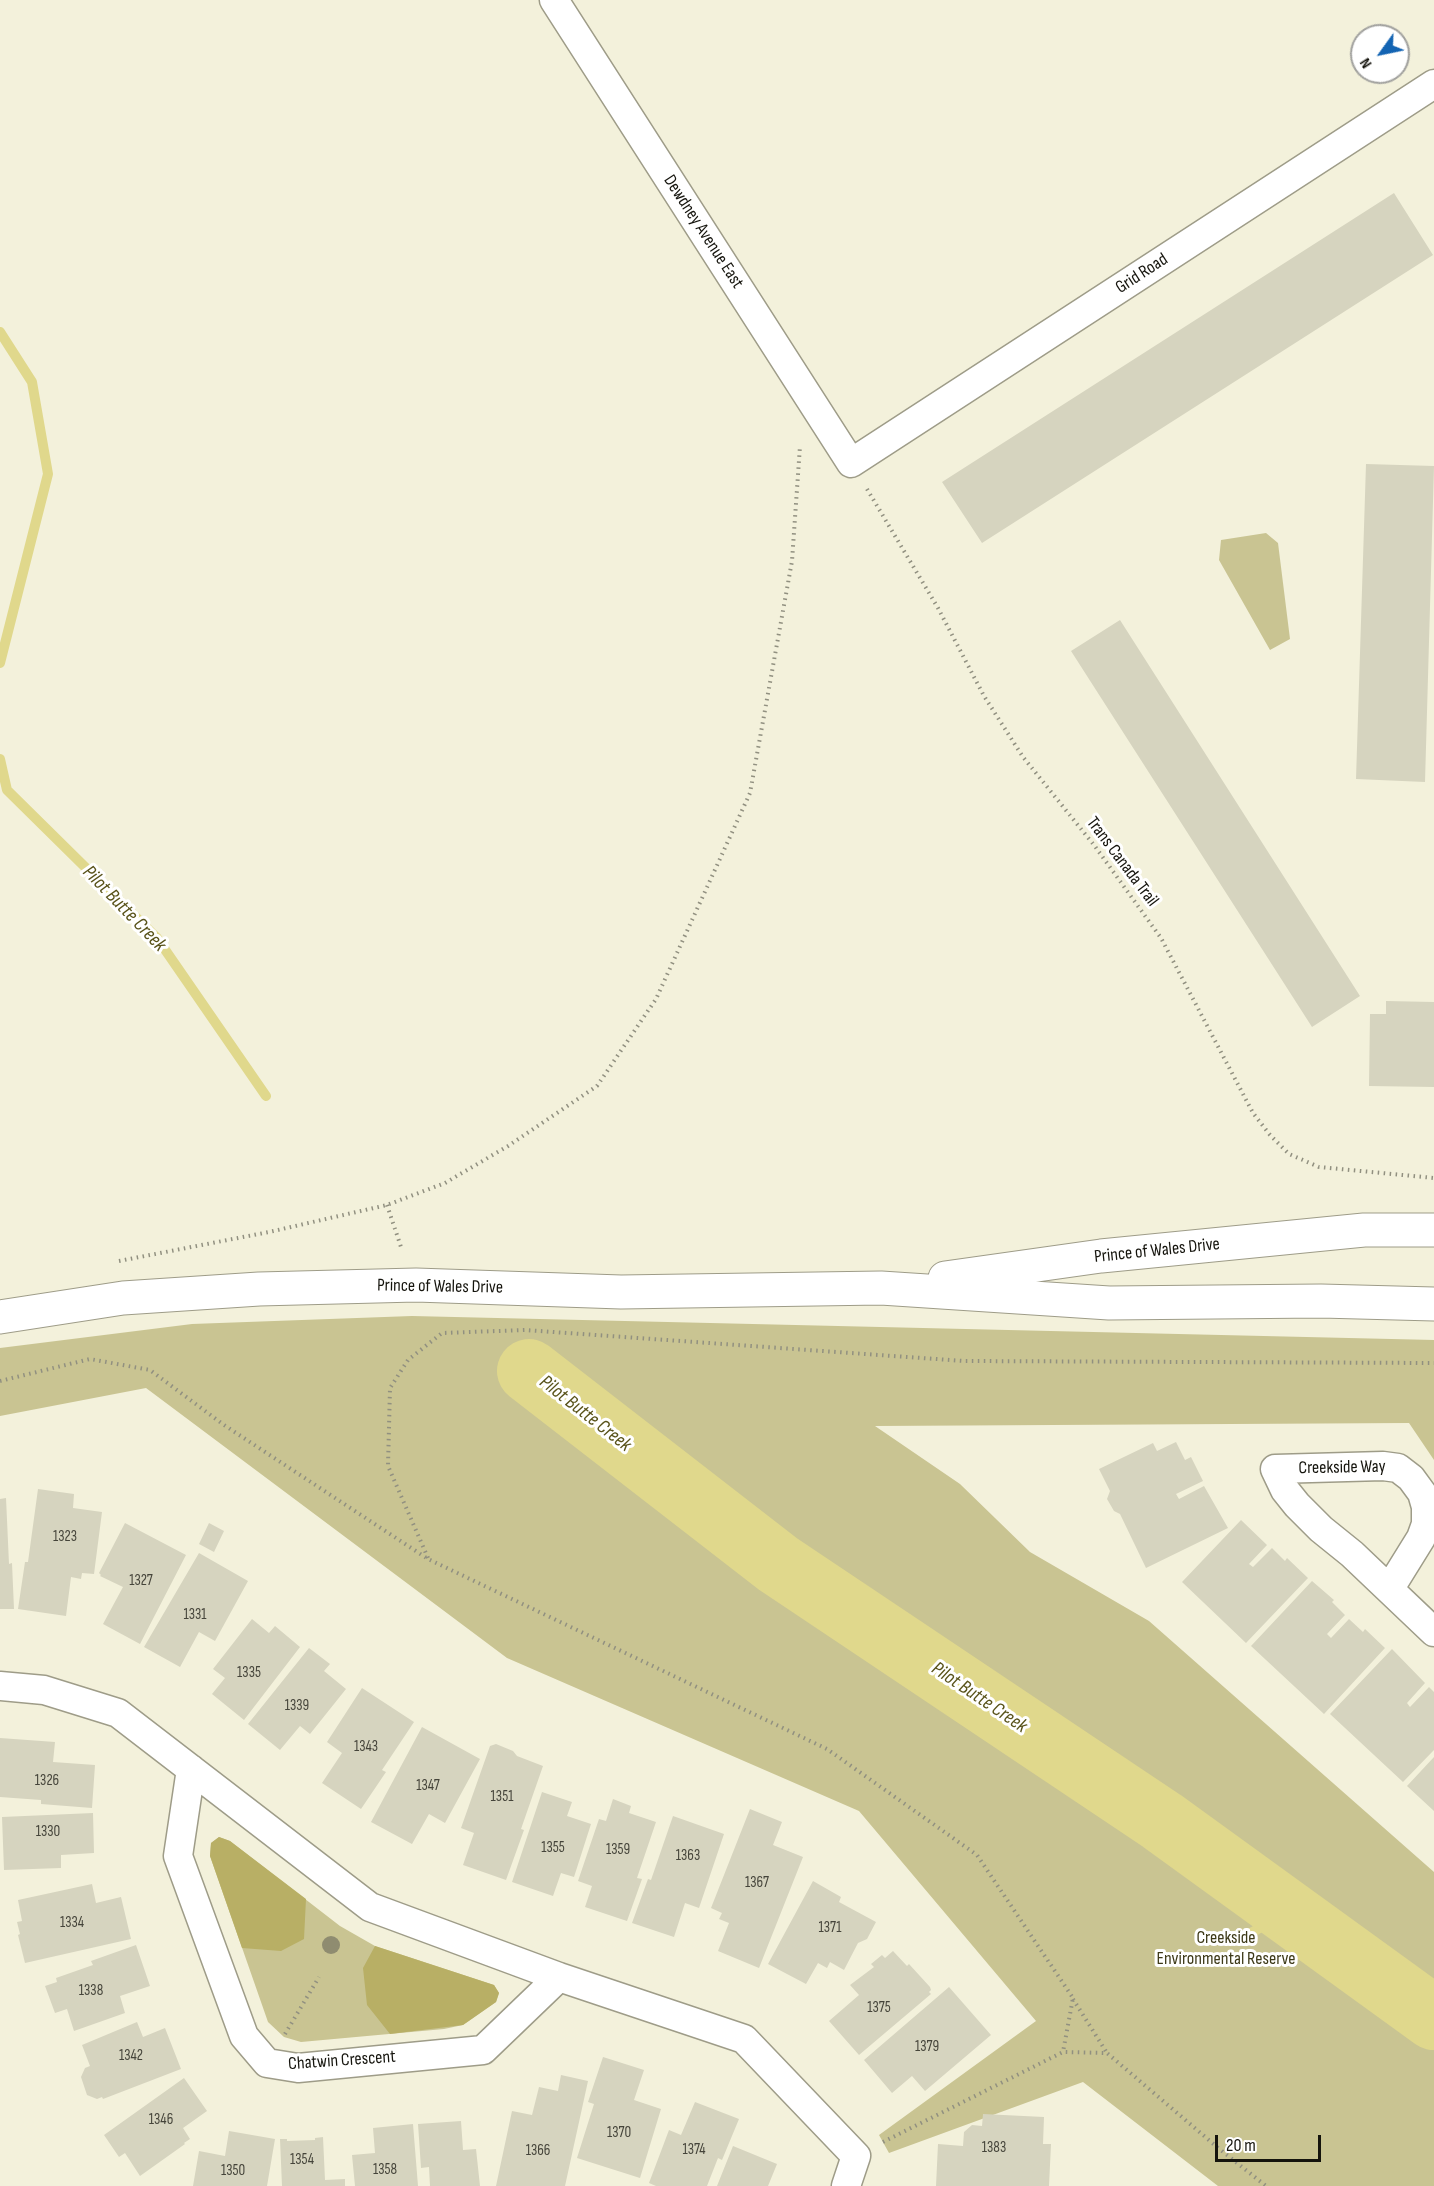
<!DOCTYPE html>
<style>
body{margin:0}
#map{position:relative;width:1434px;height:2186px;overflow:hidden;background:#f3f1db;font-family:"Sofia Sans Condensed",sans-serif}
canvas{display:block}
.north{position:absolute;left:1350px;top:24px;width:60px;height:60px;box-sizing:border-box;background:#fff;border:2px solid #a1a19e;border-radius:50%;rotate:237deg;font-size:16px;font-weight:700;line-height:24px;text-align:center;color:#15140d}
.north::after{content:'';display:block;margin:auto;width:21px;height:27px;background:#1364b3;clip-path:polygon(50% 0,100% 100%,50% 72%,0 100%)}
.scale{position:absolute;left:1215px;top:2135px;width:106px;height:27px;box-sizing:border-box;border:3px solid #15140d;border-top:0;padding-left:8px;font-size:18px;line-height:21px;white-space:nowrap;color:#15140d;-webkit-text-stroke:4px #fff;paint-order:stroke}
</style>
<div id="map">
<canvas width="1434" height="2186"></canvas>
<div class="north">N</div>
<div class="scale">20 m</div>
</div>
<script>
const context = document.querySelector('canvas').getContext('2d');
context.lineJoin = 'round';
function fill(path, color) {
  context.fillStyle = color;
  context.fill(path, 'evenodd');
}
function shape(rows) {
  const path = new Path2D();
  for (const r of rows) {
    path.moveTo(r[0], r[1]);
    for (let i = 2; i < r.length; i += 2) path.lineTo(r[i], r[i + 1]);
  }
  return path;
}
function trace(path, color, width, dash) {
  context.strokeStyle = color;
  context.lineWidth = width;
  context.lineCap = dash ? 'butt' : 'round';
  context.setLineDash(dash || []);
  context.stroke(path);
}
function write(font, color, halo, rows, align = 'center') {
  context.font = font + ' "Sofia Sans Condensed",sans-serif';
  context.lineWidth = 6;
  context.setLineDash([]);
  context.textBaseline = 'middle';
  context.strokeStyle = halo;
  context.fillStyle = color;
  for (const [text, x, y, turn = 0] of rows) {
    context.save();
    context.translate(x, y);
    context.rotate((+turn || 0) * Math.PI / 180);
    context.textAlign = isNaN(turn) ? turn : align;
    if (halo) context.strokeText(text, 0, 0);
    context.fillText(text, 0, 0);
    context.restore();
  }
}
fill(shape([
 [1266,533,1278,543,1290,639,1270,650,1219,560,1221,540],
 [412,1316,1434,1340,1434,1460,1409,1423,875,1426,960,1484,1030,1552,1149,1621,1434,1872,1434,2186,1218,2186,1083,2082,889,2153,879,2135,1036,2021,859,1811,507,1658,146,1388,0,1416,0,1348,192,1324],
 [219,1837,230,1841,340,1926,375,1946,494,1985,499,1993,496,2002,463,2025,444,2029,301,2042,284,2037,268,2022,210,1856,211,1843]
]), '#c9c492');
fill(shape([
 [219,1837,230,1841,306,1899,304,1939,281,1951,242,1948,210,1856,211,1843],
 [375,1946,494,1985,499,1993,496,2002,463,2025,390,2034,367,2005,363,1968]
]), '#b8af65');
trace(shape([
 [0,332,32,382,48,474,0,663],
 [0,759,7,790,157,938,266,1096],
 [1251,1933,1273,1920,1298,1920]
]), '#e0d88c', 10);
trace(shape([
 [529,1371,778,1564,1162,1821,1434,2018]
]), '#e0d88c', 64);
fill(shape([
 [1394,193,1433,255,982,543,942,482],
 [1366,464,1434,466,1425,782,1356,779],
 [1120,620,1360,996,1312,1027,1071,651],
 [1386,1001,1434,1002,1434,1087,1369,1086,1370,1014,1386,1014],
 [1176,1442,1185,1460,1191,1457,1203,1481,1176,1494,1179,1499,1204,1486,1228,1528,1146,1568,1120,1514,1114,1511,1107,1499,1110,1491,1099,1469,1153,1443,1157,1451],
 [38,1489,74,1494,73,1508,102,1512,94,1574,82,1573,81,1579,71,1577,66,1616,18,1609,25,1562,28,1562],
 [6,1498,9,1564,12,1563,14,1609,0,1609,0,1499],
 [1241,1520,1267,1545,1249,1564,1253,1567,1272,1548,1285,1561,1287,1558,1308,1578,1246,1643,1182,1582],
 [125,1523,186,1555,140,1644,103,1624,123,1587,100,1576,101,1575,99,1573],
 [209,1523,224,1531,214,1552,199,1544],
 [199,1553,248,1581,215,1641,199,1632,180,1667,144,1647],
 [1312,1581,1334,1600,1332,1602,1345,1615,1327,1634,1331,1638,1349,1619,1363,1632,1365,1629,1385,1648,1324,1714,1251,1646],
 [252,1619,269,1633,275,1626,300,1647,244,1720,212,1694,225,1678,213,1669],
 [309,1648,330,1664,324,1671,346,1689,310,1734,300,1726,280,1750,248,1724],
 [1392,1649,1425,1683,1407,1703,1410,1707,1429,1687,1434,1692,1434,1750,1403,1782,1330,1714],
 [362,1688,414,1722,382,1770,386,1772,361,1809,322,1783,342,1753,327,1742],
 [422,1727,480,1759,445,1823,429,1814,412,1844,371,1822],
 [0,1738,55,1742,53,1762,95,1765,92,1808,41,1804,41,1800,0,1797],
 [496,1744,513,1751,517,1756,543,1766,521,1829,524,1830,506,1880,463,1865,474,1833,461,1828,490,1746],
 [1434,1757,1434,1811,1407,1786],
 [542,1792,572,1802,567,1816,591,1824,574,1877,561,1873,553,1896,512,1882],
 [613,1799,631,1806,629,1813,656,1822,637,1878,642,1879,627,1921,585,1907,592,1886,578,1881,599,1819,606,1821],
 [750,1809,782,1822,773,1845,803,1857,759,1968,718,1951,729,1923,719,1919,722,1913,711,1908],
 [93,1813,94,1853,61,1855,61,1868,4,1870,2,1817],
 [673,1816,724,1834,699,1908,685,1903,674,1937,632,1923,648,1879,651,1880],
 [813,1881,841,1897,839,1902,876,1922,867,1939,858,1943,844,1970,830,1962,827,1968,818,1963,806,1984,768,1964],
 [92,1884,96,1903,121,1897,131,1939,25,1963,18,1935,20,1934,17,1922,22,1921,18,1900],
 [136,1945,150,1986,120,1996,125,2013,74,2031,67,2009,55,2013,45,1986,57,1982,56,1978,93,1965,91,1961],
 [893,1951,907,1966,909,1964,930,1987,931,1990,929,1992,931,1994,859,2055,829,2021,859,1995,850,1985,874,1967,871,1964,882,1955,885,1958],
 [949,1987,991,2035,925,2091,912,2076,892,2093,864,2060],
 [137,2022,143,2037,165,2028,181,2069,103,2099,102,2097,97,2099,87,2095,81,2077,85,2068,90,2066,82,2045],
 [603,2057,644,2070,634,2100,661,2109,640,2178,577,2158,594,2104,588,2102],
 [561,2075,588,2081,565,2186,496,2186,512,2111,532,2115,539,2087,558,2091],
 [184,2078,207,2111,183,2128,190,2139,184,2143,185,2144,140,2176,125,2153,119,2157,104,2135],
 [695,2102,739,2119,722,2160,718,2158,707,2186,656,2186,649,2183,669,2130,681,2135],
 [983,2114,1044,2117,1043,2144,1051,2144,1049,2186,936,2186,938,2144,963,2146,964,2132,972,2125,982,2126],
 [461,2121,463,2150,476,2149,480,2186,430,2186,429,2167,421,2168,418,2124],
 [413,2124,418,2186,355,2186,352,2155,375,2153,373,2128],
 [229,2131,275,2139,267,2186,193,2186,199,2151,225,2156],
 [323,2137,325,2180,345,2179,345,2186,282,2186,280,2139,287,2139,287,2141,315,2140,315,2138],
 [733,2146,777,2164,768,2186,717,2186]
]), '#d6d4bf');
const minor = shape([
 [554,0,851,463,1434,84],
 [1390,1588,1421,1538,1426,1524,1426,1507,1422,1493,1411,1478,1398,1468,1383,1466,1275,1469,1285,1490,1297,1505,1321,1529,1352,1554,1434,1632],
 [0,1686,44,1690,118,1713,370,1907,559,1977,744,2039,856,2156,846,2186],
 [191,1769,178,1856,244,2036,267,2063,298,2068,483,2050,559,1977]
]);
const secondary = shape([
 [945,1278,1101,1256,1364,1230,1434,1230],
 [0,1317,123,1298,259,1289,416,1285,621,1292,881,1288,1109,1303,1321,1301,1434,1304]
]);
trace(minor, '#9e9c88', 31);
trace(secondary, '#9e9c88', 35);
trace(shape([
 [867,489,938,608,984,696,1023,757,1094,845,1161,938,1253,1113,1270,1135,1289,1154,1319,1167,1434,1178],
 [387,1205,402,1250],
 [119,1261,269,1232,387,1205,445,1183,508,1146,597,1086,656,999,750,793,792,561,800,446],
 [0,1381,90,1359,150,1370,224,1425,428,1559,827,1749,977,1855,1073,1998,1063,2052],
 [428,1558,388,1466,390,1388,408,1360,442,1333,525,1330,964,1361,1434,1363],
 [1073,1999,1107,2053],
 [285,2034,319,1977],
 [883,2142,1063,2052,1107,2053,1217,2147,1266,2186]
]), '#919080', 4, [1.5, 4.5]);
trace(minor, '#fff', 28);
trace(secondary, '#fff', 33);
context.fillStyle = '#8f8c70';
for (const [x, y] of [
 [331,1945]
]) {
  context.beginPath();
  context.arc(x, y, 9, 0, 2 * Math.PI);
  context.fill();
}
write('15px', '#45443a', null, [
 ["1323",65,1537],
 ["1327",141,1581],
 ["1331",195,1615],
 ["1335",249,1673],
 ["1339",297,1706],
 ["1343",366,1747],
 ["1326",47,1781],
 ["1347",428,1786],
 ["1351",502,1797],
 ["1330",48,1832],
 ["1355",553,1848],
 ["1359",618,1850],
 ["1363",688,1856],
 ["1367",757,1883],
 ["1334",72,1923],
 ["1371",830,1928],
 ["1338",91,1991],
 ["1375",879,2008],
 ["1379",927,2047],
 ["1342",131,2056],
 ["1346",161,2120],
 ["1370",619,2133],
 ["1383",994,2148],
 ["1374",694,2150],
 ["1366",538,2151],
 ["1354",302,2160],
 ["1358",385,2170],
 ["1350",233,2171]
]);
write('18px', '#15140d', '#fff', [
 ["Dewdney Avenue East",703,232,57],
 ["Grid Road",1142,274,-33],
 ["Trans Canada Trail",1122,862,53],
 ["Prince of Wales Drive",1157,1251,-6],
 ["Prince of Wales Drive",440,1287,1],
 ["Creekside Way",1342,1468,-1],
 ["Chatwin Crescent",342,2061,-4]
]);
write('18px', '#3d3918', '#fff', [
 ["Creekside",1226,1938],
 ["Environmental Reserve",1226,1959]
]);
write('italic 20px', '#59531a', '#fff', [
 ["Pilot Butte Creek",124,909,46],
 ["Pilot Butte Creek",585,1414,38],
 ["Pilot Butte Creek",979,1698,34]
]);
</script>
